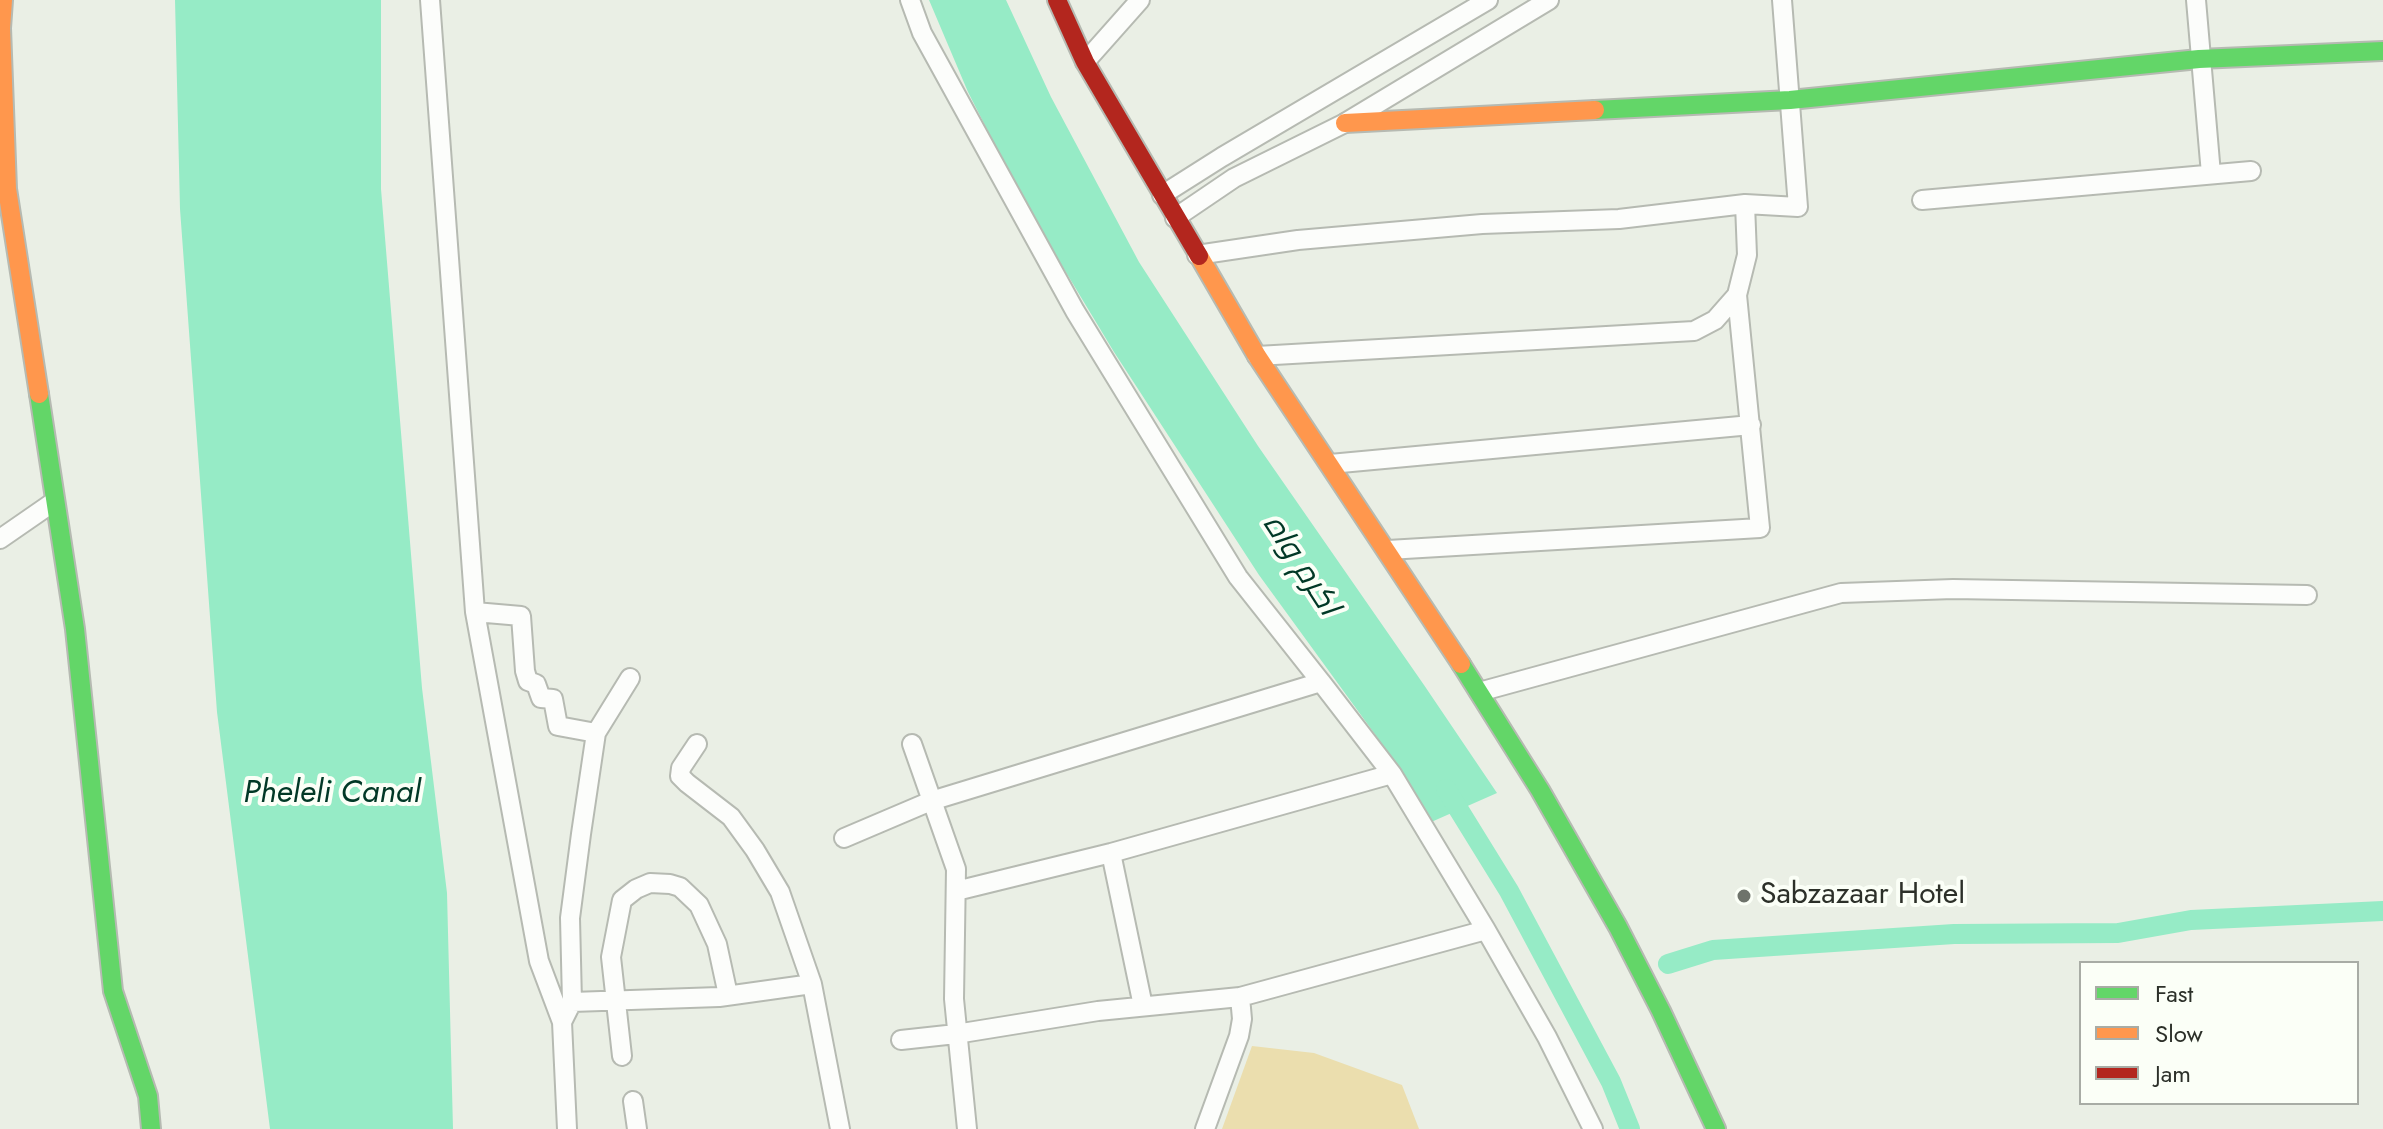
<!DOCTYPE html>
<meta charset="utf-8">
<style>
body{margin:0}
#map{position:relative;width:2383px;height:1129px;overflow:hidden;background:#eaefe5;font-family:Jost,sans-serif}
canvas{display:block}
.legend{position:absolute;left:2079px;top:961px;width:280px;height:144px;box-sizing:border-box;background:#fbfff7;border:2px solid #a8aca5;margin:0;padding:10px 14px;list-style:none;font-size:24px;color:#2c3029}
.legend li{display:flex;align-items:center;gap:16px;height:40px}
.legend b{width:40px;border:2px solid #a8aca5}
</style>
<div id="map">
<canvas width="2383" height="1129"></canvas>
<ul class="legend">
<li><b style="height:10px;background:#63d668"></b>Fast</li>
<li><b style="height:10px;background:#ff974d"></b>Slow</li>
<li><b style="height:10px;background:#b3261e"></b>Jam</li>
</ul>
</div>
<script>
const context = document.querySelector('canvas').getContext('2d');
context.lineJoin = 'round';
function fill(path, color) {
  context.fillStyle = color;
  context.fill(path, 'evenodd');
}
function shape(rows) {
  const path = new Path2D();
  for (const r of rows) {
    path.moveTo(r[0], r[1]);
    for (let i = 2; i < r.length; i += 2) path.lineTo(r[i], r[i + 1]);
  }
  return path;
}
function trace(path, color, width, dash) {
  context.strokeStyle = color;
  context.lineWidth = width;
  context.lineCap = dash ? 'butt' : 'round';
  context.setLineDash(dash || []);
  context.stroke(path);
}
function write(font, color, halo, rows, align = 'center') {
  context.font = font + ' Jost,Cairo,sans-serif';
  context.lineWidth = 8;
  context.setLineDash([]);
  context.textBaseline = 'middle';
  context.strokeStyle = halo;
  context.fillStyle = color;
  for (const [text, x, y, turn = 0] of rows) {
    context.save();
    context.translate(x, y);
    context.rotate((+turn || 0) * Math.PI / 180);
    context.textAlign = isNaN(turn) ? turn : align;
    if (halo) context.strokeText(text, 0, 0);
    context.fillText(text, 0, 0);
    context.restore();
  }
}
fill(shape([
 [1252,1046,1314,1053,1402,1085,1419,1129,1222,1129]
]), '#ebdeae');
fill(shape([
 [175,0,381,0,381,189,422,688,447,893,453,1129,270,1129,217,712,180,209],
 [929,0,1006,0,1051,97,1139,262,1258,446,1424,685,1497,793,1429,823,1411,788,1374,733,1259,575,1114,352,1026,206,968,92]
]), '#96ebc6');
trace(shape([
 [1446,789,1509,891,1611,1082,1630,1129],
 [1668,964,1713,950,1954,934,2118,933,2191,920,2383,911]
]), '#96ebc6', 20);
const street = shape([
 [430,0,475,612,539,961,562,1022],
 [910,0,922,33,1075,311,1238,577,1321,682],
 [2196,0,2211,174],
 [1085,62,1140,0],
 [1162,195,1222,157,1488,0],
 [1922,200,2251,171],
 [1175,218,1234,178,1345,123,1549,0],
 [1197,255,1298,240,1482,224,1619,219,1745,204,1798,207,1782,0],
 [1257,356,1694,331,1715,320,1737,295,1747,255,1745,204],
 [1330,464,1751,425],
 [0,539,55,501],
 [1388,550,1760,528,1737,295],
 [475,612,521,616,525,671,528,681,536,684,541,698,553,699,558,726,596,733],
 [1479,692,1841,593,1953,589,2307,595],
 [697,744,681,768,680,776,687,783,731,817,755,850,780,892,812,984],
 [912,744,956,869,954,999,967,1129],
 [844,838,931,801,1321,682,1392,774],
 [1111,853,1143,1006],
 [956,891,1111,853,1392,774,1486,930],
 [572,1002,719,997,812,984,840,1129],
 [901,1040,956,1034,1098,1011,1240,997,1486,930,1547,1037,1593,1129],
 [622,1056,611,957,622,900,636,889,650,883,670,884,680,887,699,905,717,944,728,995],
 [633,1101,637,1129],
 [567,1129,562,1022,572,1002,570,918,581,834,596,733,630,678],
 [1205,1129,1239,1036,1242,1019,1240,997]
]);
const fast = shape([
 [1595,110,1790,100,2199,59,2383,51],
 [39,394,75,629,113,991,148,1096,151,1129],
 [1461,664,1540,790,1618,927,1661,1011,1716,1129]
]);
const slow = shape([
 [3,0,1,28,7,189,39,394],
 [1345,123,1595,110],
 [1199,256,1257,356,1461,664]
]);
const jam = shape([
 [1057,0,1085,62,1199,256]
]);
trace(street, '#b6bab2', 22);
trace(fast, '#b6bab2', 22);
trace(slow, '#b6bab2', 22);
trace(jam, '#b6bab2', 22);
trace(street, '#fcfdfb', 18);
trace(fast, '#63d668', 18);
trace(slow, '#ff974d', 18);
trace(jam, '#b3261e', 18);
for (const [x, y, r, color] of [
 [1744,896,8,"#6e736b"]
]) {
  const dot = new Path2D();
  dot.arc(x, y, r, 0, 2 * Math.PI);
  context.fillStyle = color;
  context.fill(dot);
  trace(dot, '#fbfff7', 3);
}
write('30px', '#2c3029', '#fbfff7', [
 ["Sabzazaar Hotel",1760,896]
], 'left');
write('italic 32px', '#013826', '#fbfff7', [
 ["اکرم واہ",1300,566,57],
 ["Pheleli Canal",332,794]
]);
</script>
